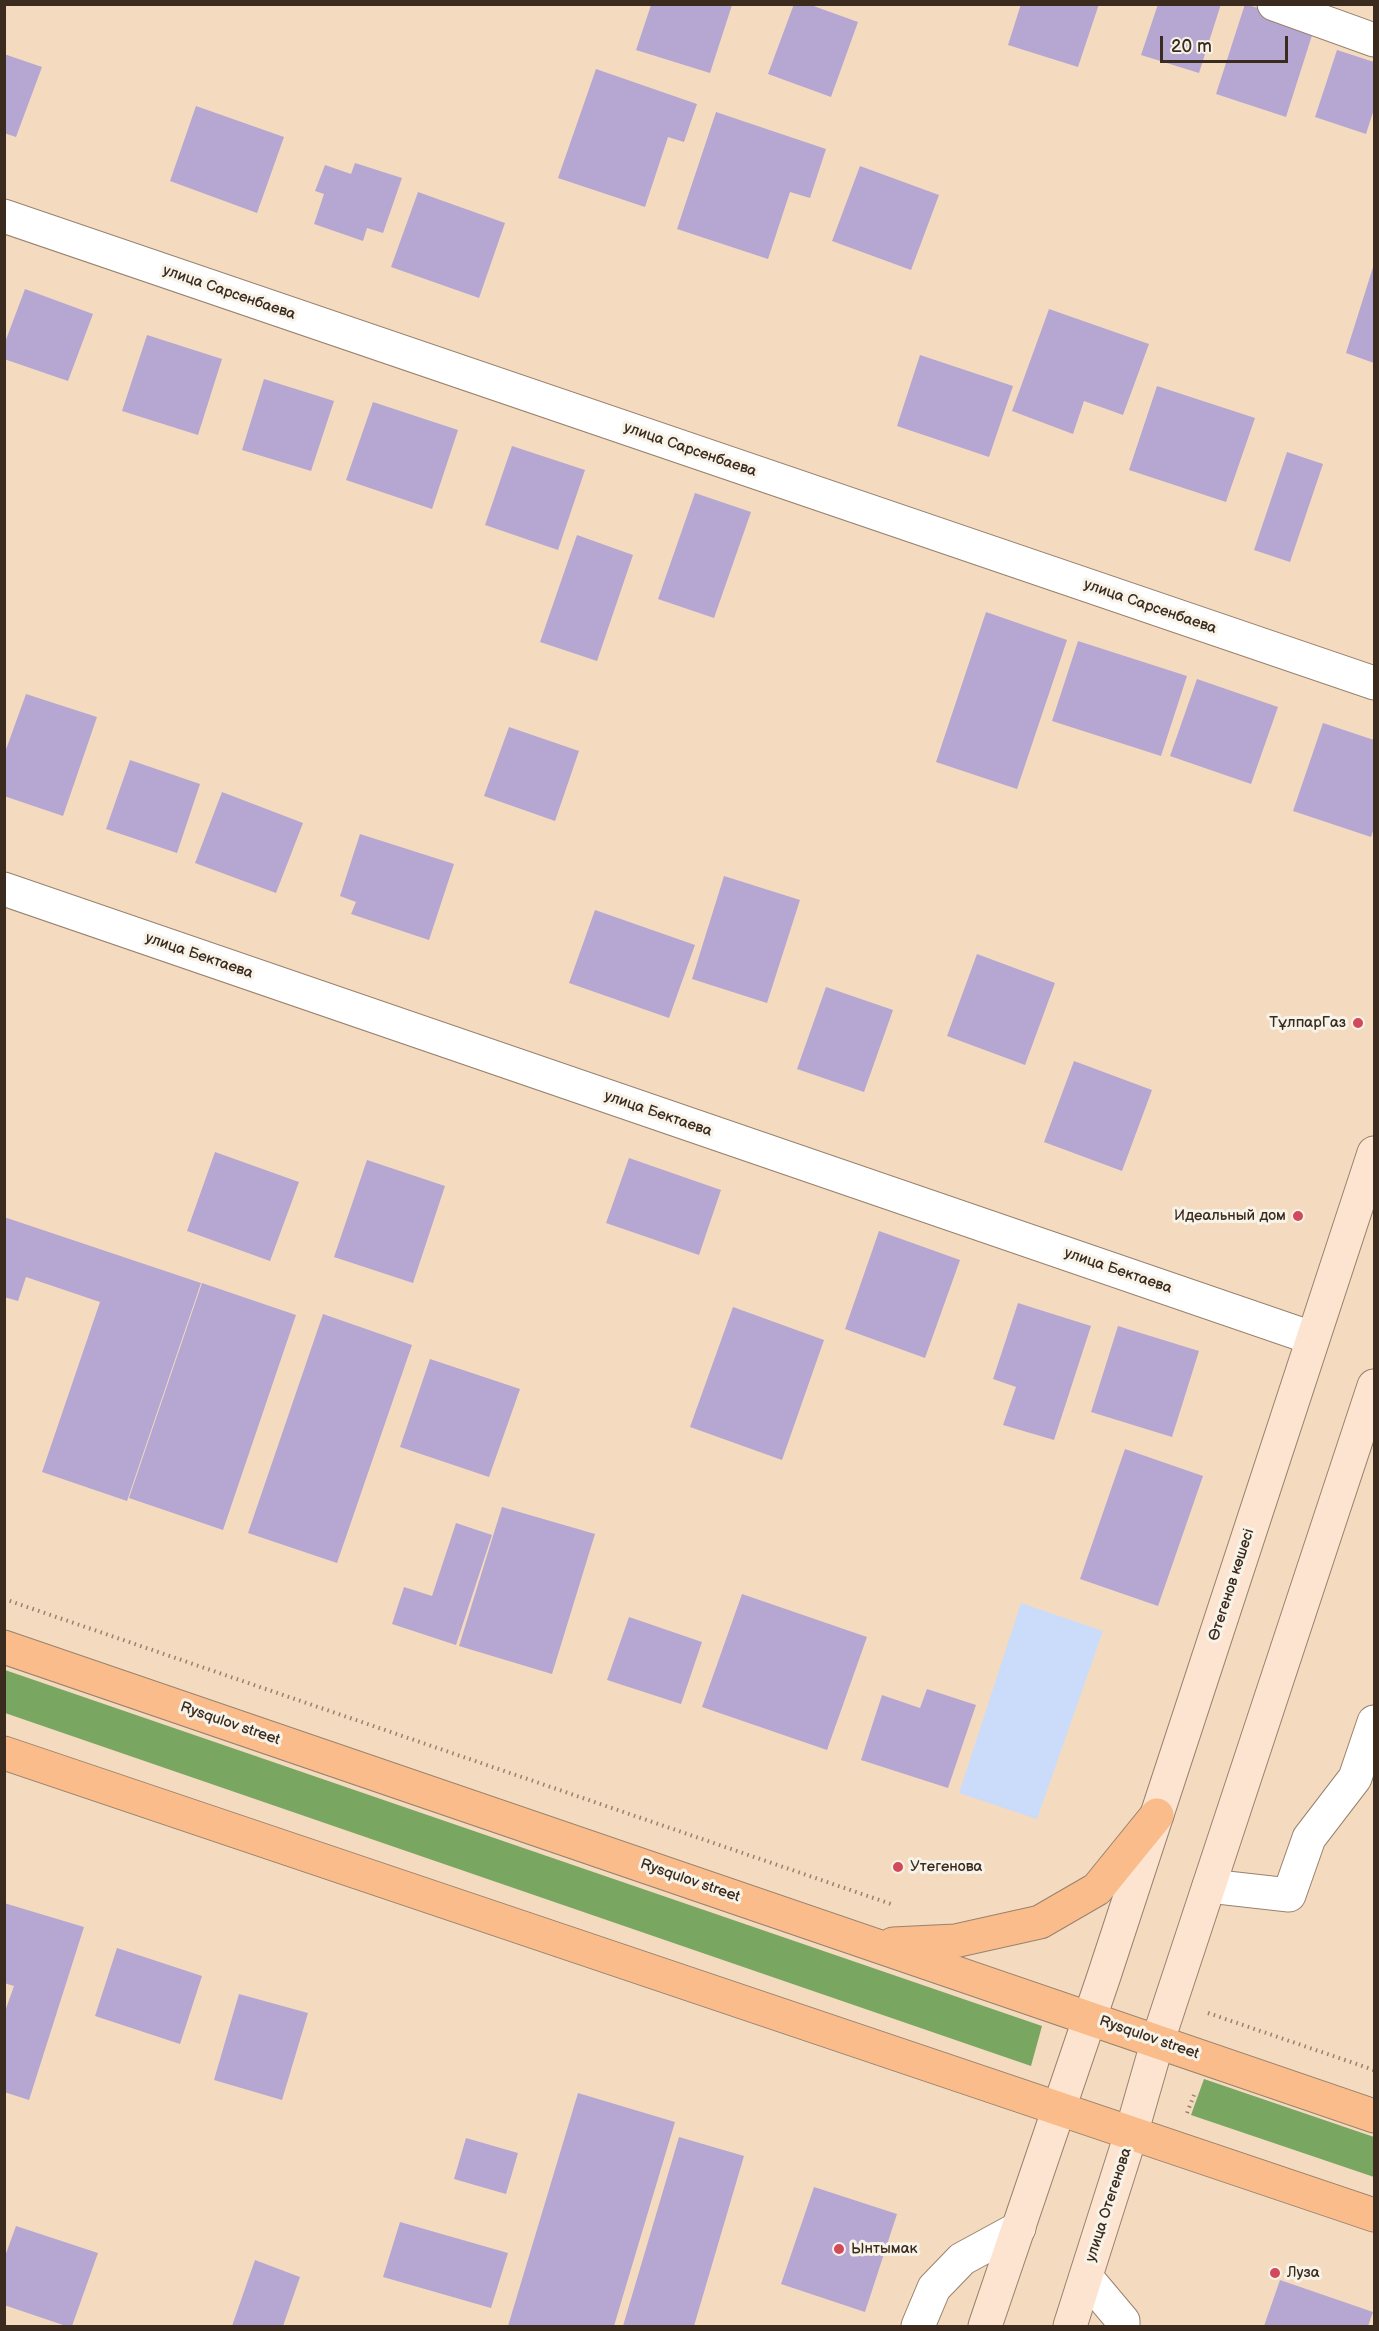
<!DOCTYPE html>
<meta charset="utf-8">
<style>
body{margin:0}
#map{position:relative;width:1379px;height:2331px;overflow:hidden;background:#f4dbbf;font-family:"Balsamiq Sans",sans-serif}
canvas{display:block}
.frame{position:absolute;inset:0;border:6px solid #3b2a1e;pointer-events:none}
.scale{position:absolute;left:1160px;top:36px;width:128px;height:27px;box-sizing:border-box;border:3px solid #3b2a1e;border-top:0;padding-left:8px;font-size:18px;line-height:21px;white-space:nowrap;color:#3b2a1e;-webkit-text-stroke:4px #f7f3e8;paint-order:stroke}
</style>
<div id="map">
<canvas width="1379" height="2331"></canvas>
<div class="frame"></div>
<div class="scale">20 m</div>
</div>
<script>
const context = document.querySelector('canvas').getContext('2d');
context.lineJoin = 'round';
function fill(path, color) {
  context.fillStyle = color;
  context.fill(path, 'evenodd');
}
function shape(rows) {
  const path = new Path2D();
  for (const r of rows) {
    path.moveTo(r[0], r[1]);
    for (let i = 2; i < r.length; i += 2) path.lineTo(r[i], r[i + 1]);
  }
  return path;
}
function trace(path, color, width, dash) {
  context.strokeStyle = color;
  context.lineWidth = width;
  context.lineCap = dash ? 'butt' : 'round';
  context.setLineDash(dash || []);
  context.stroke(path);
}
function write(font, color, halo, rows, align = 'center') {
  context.font = font + ' "Balsamiq Sans",sans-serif';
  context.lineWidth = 6;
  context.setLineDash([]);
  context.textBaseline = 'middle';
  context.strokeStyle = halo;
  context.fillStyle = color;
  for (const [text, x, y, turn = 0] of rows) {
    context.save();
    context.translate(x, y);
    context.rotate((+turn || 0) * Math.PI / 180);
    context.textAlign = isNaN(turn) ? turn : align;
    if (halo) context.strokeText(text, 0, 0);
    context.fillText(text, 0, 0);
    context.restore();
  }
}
fill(shape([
 [1021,1603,1103,1631,1037,1819,959,1793]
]), '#cadcf9');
fill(shape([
 [5,1670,1042,2026,1031,2066,5,1713],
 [1204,2079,1374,2137,1374,2177,1191,2115]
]), '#79a761');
fill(shape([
 [794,4,808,4,858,22,831,97,768,74],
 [1021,4,1099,4,1078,67,1008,45],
 [1158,4,1221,4,1199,73,1141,55],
 [1245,4,1315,26,1286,117,1216,94],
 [651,5,732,5,710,73,636,50],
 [1337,50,1374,62,1374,109,1366,134,1315,117],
 [4,54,42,67,16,137,4,133],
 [596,69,697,104,684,142,668,137,645,207,558,178],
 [196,106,284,137,257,213,170,181],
 [716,112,826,149,810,198,790,192,768,259,677,229],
 [355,163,402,178,383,233,367,228,363,241,314,224,324,194,315,191,325,165,351,174],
 [860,166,939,195,911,270,832,241],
 [418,192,505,223,479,298,391,267],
 [1374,264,1374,363,1346,353],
 [25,289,93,314,68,381,4,359,4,345],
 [1049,309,1149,344,1123,415,1084,401,1073,434,1012,411],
 [147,335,222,359,198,435,122,411],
 [920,355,1013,386,989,457,897,426],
 [264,379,334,401,311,471,242,450],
 [1157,386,1255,418,1226,502,1129,470],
 [373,402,458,430,432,509,346,480],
 [512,446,585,470,558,550,485,525],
 [1287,452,1323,464,1290,562,1254,550],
 [695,493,751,512,714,618,658,599],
 [577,535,633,555,597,661,540,642],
 [986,612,1067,640,1017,789,936,762],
 [1078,641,1187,676,1161,756,1052,721],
 [1197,679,1278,707,1251,784,1170,756],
 [26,694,97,717,63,816,4,796,4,755],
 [1323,723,1374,740,1374,828,1371,837,1293,811],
 [509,727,579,751,555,821,484,796],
 [130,760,200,784,177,853,106,829],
 [222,792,303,823,276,893,195,863],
 [360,834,454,864,429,940,351,914,356,902,340,896],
 [724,876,800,900,767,1003,692,979],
 [595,910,695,945,669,1018,569,983],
 [977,954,1055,983,1025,1065,947,1036],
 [826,987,893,1010,864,1092,797,1069],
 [1074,1061,1152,1090,1122,1171,1044,1142],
 [215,1152,299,1182,270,1261,187,1231],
 [629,1158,721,1190,699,1255,606,1223],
 [367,1160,445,1186,413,1283,334,1257],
 [4,1217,201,1283,127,1501,42,1472,100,1302,26,1277,18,1301,4,1297],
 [879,1231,960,1260,925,1358,845,1329],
 [202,1283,296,1315,223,1530,129,1498],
 [1018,1303,1091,1326,1054,1440,1003,1425,1016,1387,993,1379],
 [733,1307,824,1340,782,1460,690,1427],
 [323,1314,412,1345,337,1563,248,1533],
 [1118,1326,1199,1351,1172,1437,1091,1412],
 [430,1359,520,1389,489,1477,400,1447],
 [1125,1449,1203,1476,1158,1606,1080,1579],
 [502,1507,595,1534,552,1674,459,1646],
 [456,1523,492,1535,456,1645,392,1624,404,1587,432,1596],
 [742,1594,867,1637,827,1750,702,1707],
 [629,1617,702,1642,681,1704,607,1680],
 [927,1689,976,1705,948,1788,861,1760,882,1695,920,1708],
 [4,1903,84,1927,29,2100,4,2092,4,2014,14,1986,4,1983],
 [117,1948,202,1976,180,2044,95,2016],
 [239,1994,308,2013,282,2100,214,2080],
 [578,2093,675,2122,614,2326,508,2326],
 [679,2137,744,2156,694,2326,623,2326],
 [466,2138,518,2153,506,2194,454,2179],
 [814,2187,897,2214,865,2312,781,2284],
 [400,2222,508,2253,491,2308,383,2277],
 [16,2226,98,2253,72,2326,66,2326,4,2305,4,2259],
 [255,2260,300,2277,283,2326,232,2326],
 [1280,2280,1373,2312,1368,2326,1264,2326]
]), '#b5a7d2');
const street = shape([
 [1274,4,1374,40],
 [4,216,1374,683],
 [4,889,1312,1338],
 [1209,1886,1289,1895,1309,1838,1355,1778,1374,1722],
 [1086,2277,1123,2321,1123,2326],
 [918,2326,934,2288,962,2259,1019,2228]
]);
const secondary = shape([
 [985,2326,1104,1976,1374,1153],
 [1070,2326,1131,2134,1158,2040,1374,1386]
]);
const primary = shape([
 [4,1647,1374,2116],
 [4,1753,1374,2215],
 [893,1944,955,1941,1040,1922,1097,1889,1157,1815]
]);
trace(street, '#98826e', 35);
trace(secondary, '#98826e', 35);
trace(primary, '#98826e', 35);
trace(shape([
 [4,1599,891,1904],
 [1208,2013,1374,2070],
 [1187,2113,1194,2095]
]), '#98826e', 4, [1.5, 4.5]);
trace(street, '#fff', 33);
trace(secondary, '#fde4d0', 33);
trace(primary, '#f9bc8a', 33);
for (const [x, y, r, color] of [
 [1358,1023,6,"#d1495b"],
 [1298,1216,6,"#d1495b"],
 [898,1867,6,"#d1495b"],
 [839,2249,6,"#d1495b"],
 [1275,2273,6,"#d1495b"]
]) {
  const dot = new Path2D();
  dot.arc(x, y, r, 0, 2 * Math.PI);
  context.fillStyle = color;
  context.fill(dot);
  trace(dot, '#f7f3e8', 2);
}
write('15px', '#3b2a1e', '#f7f3e8', [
 ["улица Сарсенбаева",229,293,19],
 ["улица Сарсенбаева",690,450,19],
 ["улица Сарсенбаева",1150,607,19],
 ["улица Бектаева",199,956,19],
 ["улица Бектаева",658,1114,19],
 ["улица Бектаева",1118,1271,19],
 ["Өтегенов көшесі",1232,1585,-72],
 ["Rysqulov street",230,1724,19],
 ["Rysqulov street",690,1881,19],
 ["Rysqulov street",1149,2038,19],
 ["улица Отегенова",1109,2205,-72]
]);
write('15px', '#3b2a1e', '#f7f3e8', [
 ["ТұлпарГаз",1346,1023,"right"],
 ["Идеальный дом",1286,1216,"right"],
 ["Утегенова",910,1867],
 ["Ынтымак",851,2249],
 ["Луза",1287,2273]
], 'left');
</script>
